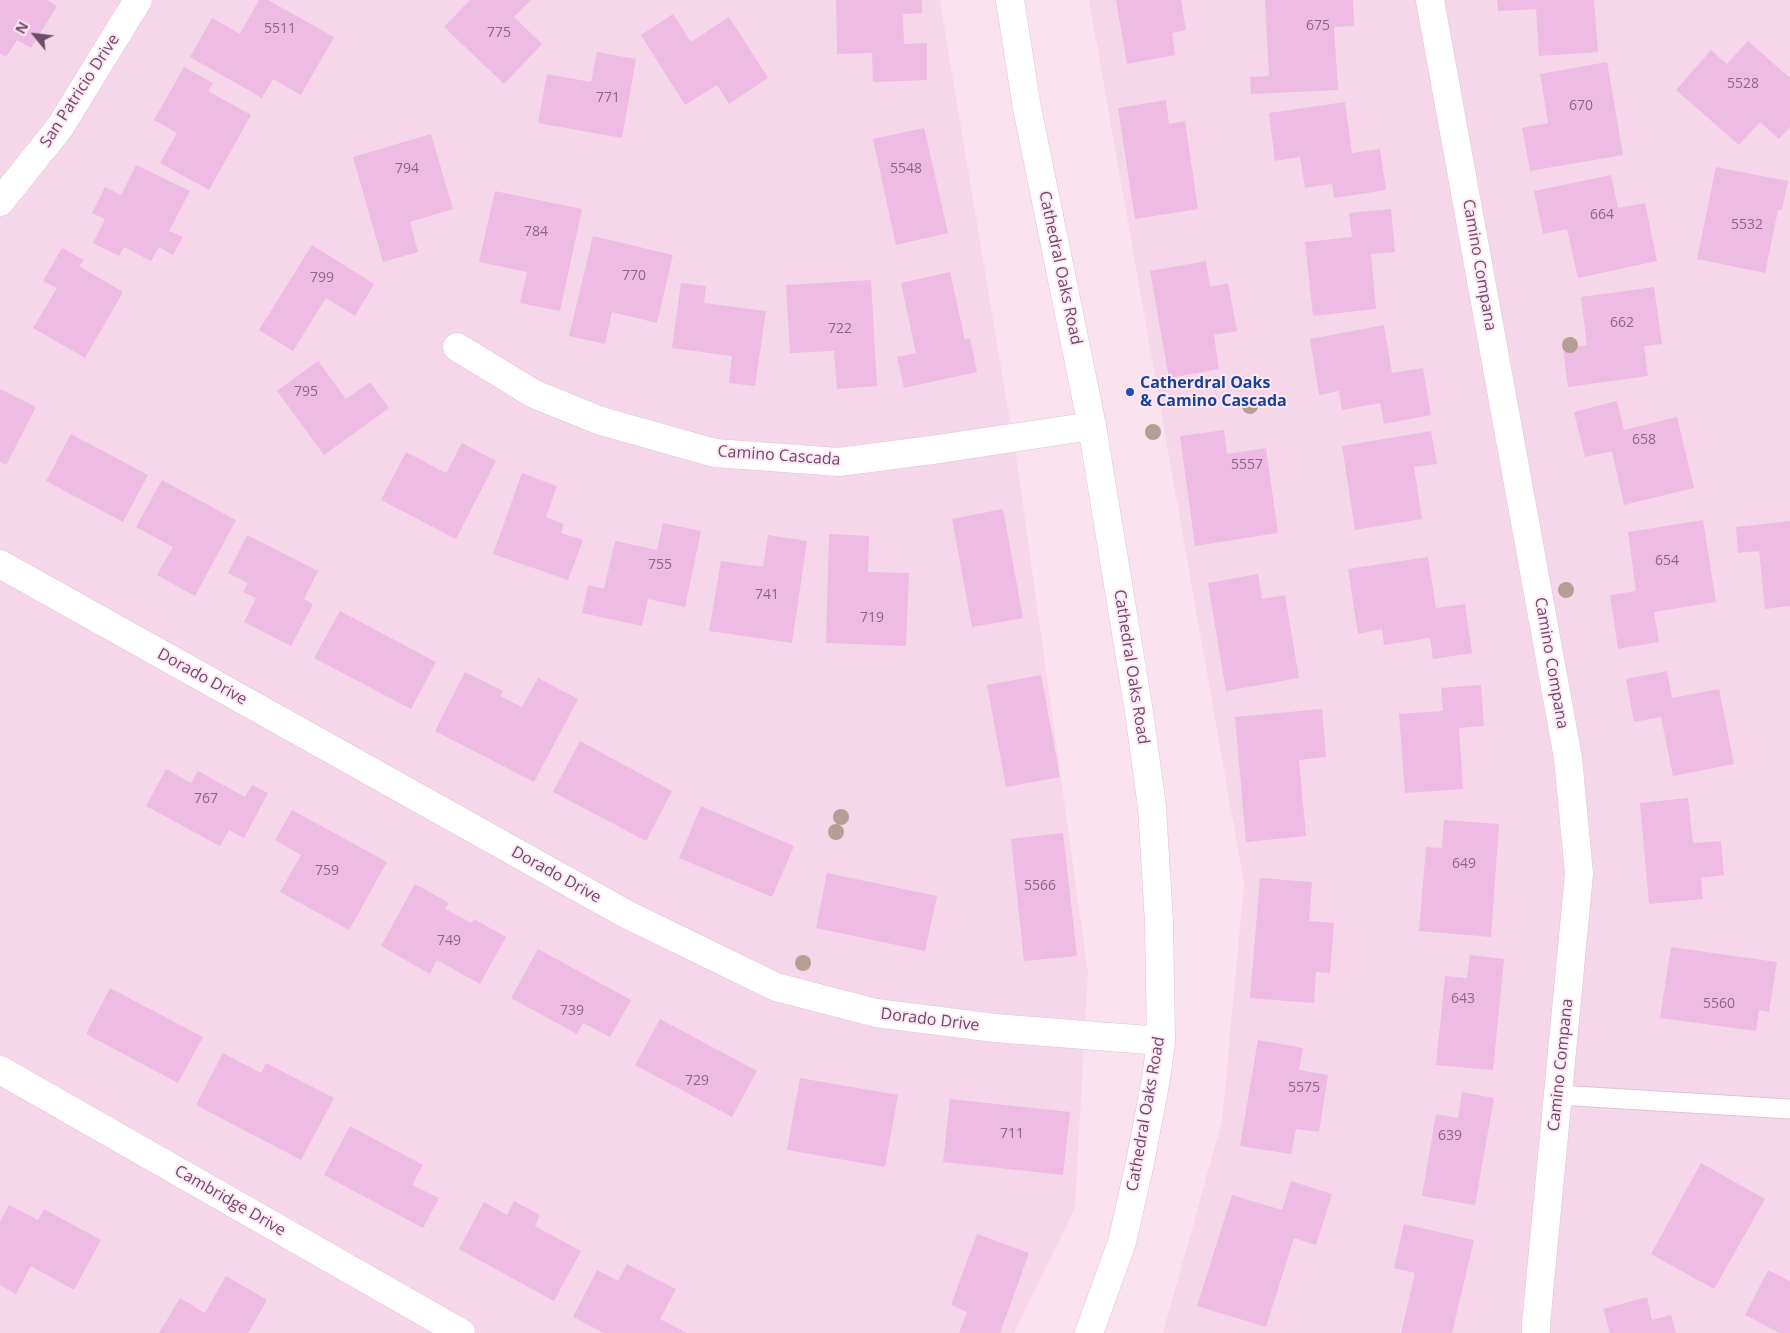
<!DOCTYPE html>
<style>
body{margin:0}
#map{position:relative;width:1790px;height:1333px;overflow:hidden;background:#fae2ef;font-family:"Open Sans",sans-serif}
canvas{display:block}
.north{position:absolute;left:10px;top:10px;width:50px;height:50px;-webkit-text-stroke:4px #fee8f4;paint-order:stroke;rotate:299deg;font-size:14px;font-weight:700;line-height:20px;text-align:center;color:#704a69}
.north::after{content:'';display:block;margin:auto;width:18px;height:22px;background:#704a69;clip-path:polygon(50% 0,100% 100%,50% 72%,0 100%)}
</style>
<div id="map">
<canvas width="1790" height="1333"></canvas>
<div class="north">N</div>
</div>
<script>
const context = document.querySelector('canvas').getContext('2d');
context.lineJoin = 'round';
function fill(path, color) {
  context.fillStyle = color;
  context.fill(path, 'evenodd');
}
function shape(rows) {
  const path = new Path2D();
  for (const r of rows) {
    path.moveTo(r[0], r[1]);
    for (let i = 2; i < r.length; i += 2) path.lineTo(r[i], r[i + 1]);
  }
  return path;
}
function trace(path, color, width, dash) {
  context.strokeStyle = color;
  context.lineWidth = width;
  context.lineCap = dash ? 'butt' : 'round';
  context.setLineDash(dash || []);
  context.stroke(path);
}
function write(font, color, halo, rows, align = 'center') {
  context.font = font + ' "Open Sans",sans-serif';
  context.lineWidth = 4;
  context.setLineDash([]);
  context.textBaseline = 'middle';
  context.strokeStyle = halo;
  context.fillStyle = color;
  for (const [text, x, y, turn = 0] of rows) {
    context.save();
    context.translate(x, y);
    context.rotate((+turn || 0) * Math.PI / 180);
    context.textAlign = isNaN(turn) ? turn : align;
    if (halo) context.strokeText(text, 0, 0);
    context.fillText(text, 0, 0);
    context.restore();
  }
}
fill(shape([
 [0,0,940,0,1018,469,1088,973,1075,1208,1014,1333,0,1333],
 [1089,0,1790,0,1790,1333,1163,1333,1222,1121,1244,884]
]), '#f6d7ea');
fill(shape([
 [0,0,47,0,57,6,31,48,17,40,6,57,0,53],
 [259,0,268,0,334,37,301,95,273,79,262,98,190,57,212,18,240,34],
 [470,0,531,0,514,17,542,44,504,84,444,27],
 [836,0,922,0,922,13,903,14,904,44,927,43,927,80,873,82,872,53,837,54],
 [1116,0,1181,0,1186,30,1172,33,1175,55,1127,64],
 [1265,0,1353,0,1354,26,1334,27,1338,90,1251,94,1250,77,1269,76],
 [1497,0,1594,0,1598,52,1539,56,1536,9,1498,11],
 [673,14,691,42,729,17,768,78,729,104,717,85,685,105,641,35],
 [1748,41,1790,78,1790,127,1779,139,1760,122,1739,145,1676,90,1711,50,1727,64],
 [597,52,636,59,622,138,538,123,547,74,591,82],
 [1607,62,1623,155,1530,171,1522,128,1548,123,1540,74],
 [184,67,213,83,208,91,251,115,209,190,160,163,177,133,154,120],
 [1166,100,1169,124,1185,121,1198,209,1135,219,1118,108],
 [1345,102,1352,153,1380,149,1386,190,1334,198,1332,184,1305,188,1300,157,1275,161,1269,113],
 [924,128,948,233,896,245,873,139],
 [431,134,453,209,410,222,418,252,383,262,353,157],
 [136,165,190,191,169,231,183,237,173,255,159,247,151,261,124,247,119,256,93,243,105,219,92,213,105,187,121,195],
 [1716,167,1788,181,1782,210,1778,210,1765,273,1697,259],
 [1611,175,1618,208,1645,203,1657,261,1578,278,1567,229,1543,234,1534,191],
 [495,191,582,209,560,311,520,303,527,272,479,262],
 [1391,209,1395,252,1371,254,1376,309,1313,316,1305,242,1352,237,1349,213],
 [593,236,673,255,657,323,612,312,605,344,569,336],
 [312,245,374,284,355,316,326,298,293,351,259,330],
 [62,248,84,260,79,266,123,292,85,358,33,328,57,288,43,281],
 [1206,261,1210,287,1228,283,1237,331,1214,335,1219,369,1169,378,1150,271],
 [950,272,965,340,970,338,977,372,904,388,897,357,916,353,901,283],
 [871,280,877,386,837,389,834,351,790,353,786,285],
 [681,283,706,286,704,303,766,311,755,386,729,383,732,356,672,348],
 [1654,287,1662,344,1644,346,1648,376,1568,387,1563,348,1587,345,1581,297],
 [1384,325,1392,373,1423,368,1431,415,1384,424,1380,403,1342,410,1339,391,1319,395,1310,339],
 [318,361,346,399,370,382,389,408,324,455,277,391],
 [0,389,36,407,6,465,0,462],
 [1617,401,1624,430,1677,417,1694,488,1624,505,1612,451,1585,457,1574,412],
 [1224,430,1227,454,1266,448,1278,533,1195,546,1180,436],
 [1431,431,1437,464,1414,467,1422,519,1355,530,1342,446],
 [71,434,148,475,123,522,46,481],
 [462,443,496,461,456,539,381,500,406,452,446,473],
 [522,473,557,486,546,517,564,524,561,533,583,540,568,580,493,554],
 [162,480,236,520,195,596,157,575,173,547,136,527],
 [1003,509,1023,618,972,627,952,519],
 [1703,520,1716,602,1654,612,1659,642,1618,649,1610,595,1636,591,1628,532],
 [1790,521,1790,606,1765,609,1759,551,1738,553,1736,527],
 [663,523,701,531,685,607,648,599,642,626,582,613,588,585,604,589,615,541,657,550],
 [829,534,869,536,868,572,909,573,906,646,826,643],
 [247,535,318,571,304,599,313,604,291,646,244,622,256,598,243,592,248,583,228,573],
 [768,535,807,541,792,643,709,631,721,561,763,567],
 [1428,557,1436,608,1465,604,1472,653,1433,659,1430,638,1384,645,1382,629,1358,634,1348,569],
 [1258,574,1262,599,1285,595,1299,678,1226,691,1208,583],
 [340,611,436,662,411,709,314,658],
 [1667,671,1672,698,1719,689,1734,764,1673,776,1661,717,1634,722,1626,679],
 [465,672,503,691,500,696,522,707,538,678,578,699,534,782,435,731],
 [1041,675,1060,777,1006,787,987,685],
 [1481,685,1484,726,1459,728,1463,789,1405,793,1399,714,1443,711,1441,688],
 [1322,709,1326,757,1299,760,1306,836,1246,842,1235,717],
 [580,741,672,791,646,841,553,792],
 [166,769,191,783,198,771,245,797,252,785,268,793,244,838,229,830,220,846,146,806],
 [1688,798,1693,843,1721,841,1724,875,1701,878,1703,899,1649,904,1640,803],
 [701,806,794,846,772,897,679,858],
 [292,810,387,862,349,930,280,892,301,855,275,840],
 [1444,820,1499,824,1491,937,1419,931,1426,847,1442,848],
 [1063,833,1077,956,1024,961,1011,839],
 [827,873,937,896,925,951,816,928],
 [1260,878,1312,882,1309,921,1334,923,1330,973,1316,972,1314,1003,1250,998],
 [415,884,449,903,445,909,472,923,474,919,506,937,480,984,437,960,430,974,381,946],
 [1671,947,1777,962,1769,1012,1759,1010,1756,1031,1660,1018],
 [538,949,631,1000,610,1037,583,1023,577,1034,511,998],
 [1470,955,1504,959,1493,1070,1436,1065,1445,976,1467,978],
 [110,988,203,1037,178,1083,86,1034],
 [660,1019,757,1071,732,1117,635,1065],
 [1258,1040,1303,1048,1299,1070,1328,1075,1319,1132,1296,1129,1291,1154,1240,1146],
 [223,1053,261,1073,266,1063,334,1098,301,1160,196,1105],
 [800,1078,898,1095,885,1167,787,1150],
 [1462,1092,1494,1098,1475,1205,1422,1196,1436,1114,1458,1118],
 [950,1099,1070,1112,1063,1175,943,1162],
 [350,1126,423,1165,412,1185,439,1198,423,1228,324,1175],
 [1701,1163,1765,1199,1714,1289,1651,1254],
 [1291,1181,1332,1194,1316,1245,1294,1238,1266,1327,1197,1306,1232,1195,1282,1210],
 [514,1201,540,1215,535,1226,581,1251,554,1301,459,1249,484,1202,507,1215],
 [9,1205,38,1220,44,1209,101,1240,74,1290,31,1266,16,1294,0,1285,0,1222],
 [1404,1224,1474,1240,1452,1333,1401,1333,1415,1273,1394,1268],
 [977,1234,1029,1253,1000,1333,959,1333,967,1312,951,1305],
 [627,1264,676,1289,660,1319,687,1333,604,1333,573,1317,597,1270,618,1281],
 [1768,1270,1790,1281,1790,1333,1780,1333,1745,1315],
 [226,1276,267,1300,248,1333,159,1333,180,1298,205,1313],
 [1647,1297,1652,1320,1671,1315,1676,1333,1610,1333,1603,1309]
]), '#eebbe2');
const lane = shape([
 [1558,1095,1790,1109]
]);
const street = shape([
 [1430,0,1568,758,1579,874,1536,1324,1536,1333],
 [0,202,60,127,138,0],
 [457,347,534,394,601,421,715,453,839,462,932,450,1092,426],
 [0,564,626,914,776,987,876,1013,995,1028,1161,1041]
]);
const secondary = shape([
 [1010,0,1027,108,1092,426,1139,712,1152,807,1159,922,1161,1041,1156,1079,1140,1163,1122,1242,1089,1333],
 [0,1070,461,1333]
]);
trace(lane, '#e0c1d6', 21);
trace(street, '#e0c1d6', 29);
trace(secondary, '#e4bfd9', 29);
trace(lane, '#fff', 19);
trace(street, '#fff', 28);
trace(secondary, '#fff', 28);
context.fillStyle = '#b79e94';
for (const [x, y] of [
 [1570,345],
 [1250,406],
 [1153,432],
 [1566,590],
 [841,817],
 [836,832],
 [803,963]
]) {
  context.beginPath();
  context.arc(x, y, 8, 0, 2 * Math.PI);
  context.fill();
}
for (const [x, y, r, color] of [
 [1130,392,5,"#1a4fb4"]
]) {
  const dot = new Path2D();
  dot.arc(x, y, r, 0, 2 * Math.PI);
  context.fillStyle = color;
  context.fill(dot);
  trace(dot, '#fee8f4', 2);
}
write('14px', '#906687', null, [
 ["675",1318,26],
 ["5511",280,29],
 ["775",499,33],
 ["5528",1743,84],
 ["771",608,98],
 ["670",1581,106],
 ["794",407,169],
 ["5548",906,169],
 ["664",1602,215],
 ["5532",1747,225],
 ["784",536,232],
 ["770",634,276],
 ["799",322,278],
 ["662",1622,323],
 ["722",840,329],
 ["795",306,392],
 ["658",1644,440],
 ["5557",1247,465],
 ["654",1667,561],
 ["755",660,565],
 ["741",767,595],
 ["719",872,618],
 ["767",206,799],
 ["649",1464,864],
 ["759",327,871],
 ["5566",1040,886],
 ["749",449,941],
 ["643",1463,999],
 ["5560",1719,1004],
 ["739",572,1011],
 ["729",697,1081],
 ["5575",1304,1088],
 ["711",1012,1134],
 ["639",1450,1136]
]);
write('16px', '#704a69', '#fee8f4', [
 ["San Patricio Drive",80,91,-57],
 ["Camino Compana",1479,265,80],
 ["Cathedral Oaks Road",1060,268,78],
 ["Camino Cascada",779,456,4],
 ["Camino Compana",1551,663,80],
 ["Cathedral Oaks Road",1131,667,81],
 ["Dorado Drive",202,677,29],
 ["Dorado Drive",556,875,29],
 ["Dorado Drive",930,1020,7],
 ["Camino Compana",1561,1065,-84],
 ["Cathedral Oaks Road",1146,1114,-80],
 ["Cambridge Drive",230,1201,30]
]);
write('bold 16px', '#164399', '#fee8f4', [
 ["Catherdral Oaks",1140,383],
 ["& Camino Cascada",1140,401]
], 'left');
</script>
